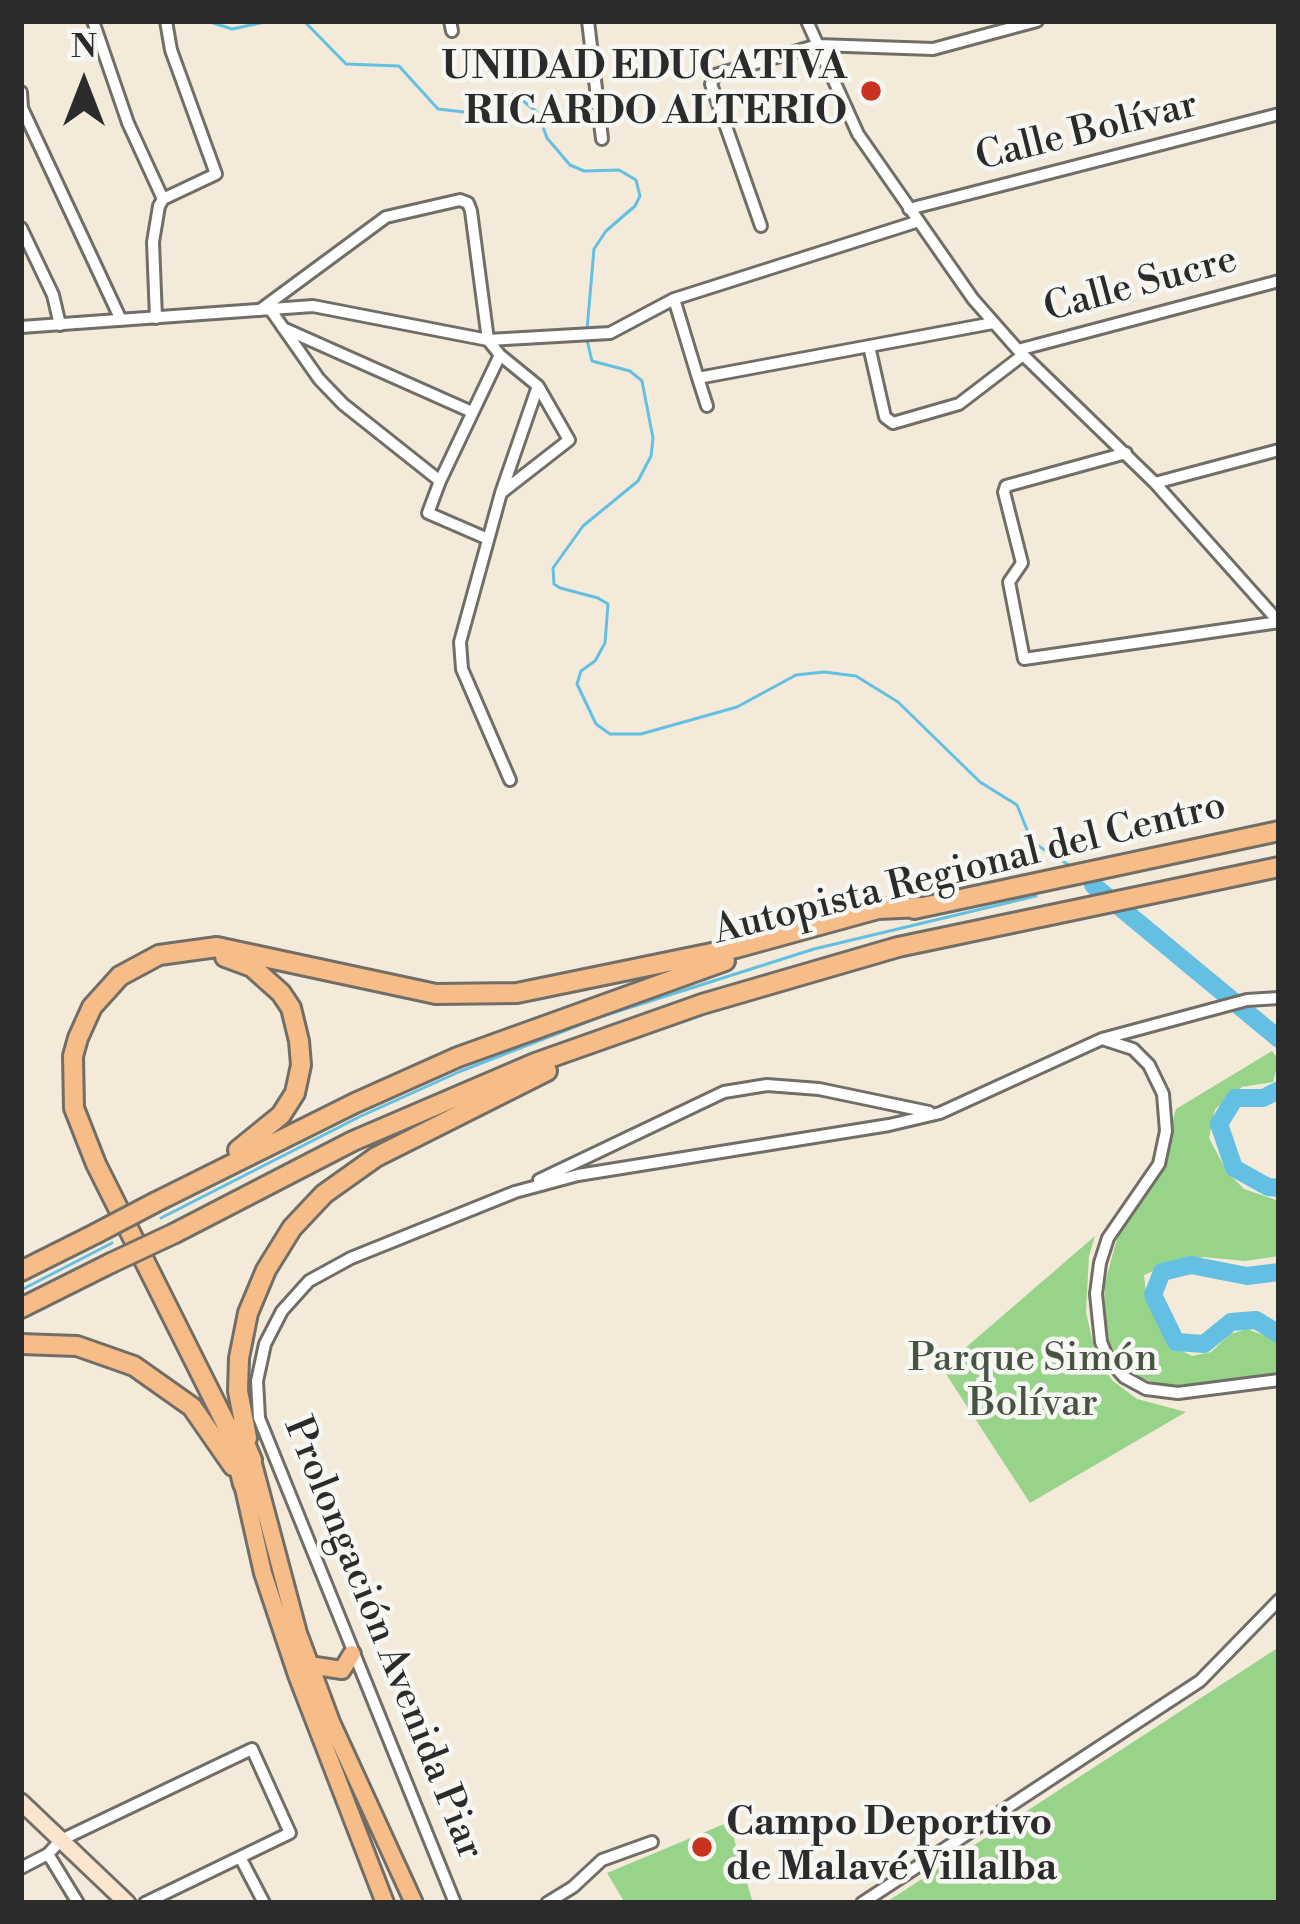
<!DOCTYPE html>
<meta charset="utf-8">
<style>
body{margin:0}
#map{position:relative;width:1300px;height:1924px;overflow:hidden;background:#f3eada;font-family:"Libre Bodoni",serif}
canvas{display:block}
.frame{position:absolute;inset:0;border:24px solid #2b2b2b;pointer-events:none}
.north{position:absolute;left:24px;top:24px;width:120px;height:120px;-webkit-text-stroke:9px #f6f6f2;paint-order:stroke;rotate:0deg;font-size:33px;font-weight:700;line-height:48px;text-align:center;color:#2b2b2b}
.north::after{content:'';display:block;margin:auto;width:42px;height:54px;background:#2b2b2b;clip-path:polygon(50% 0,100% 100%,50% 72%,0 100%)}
</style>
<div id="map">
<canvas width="1300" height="1924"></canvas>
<div class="frame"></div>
<div class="north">N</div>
</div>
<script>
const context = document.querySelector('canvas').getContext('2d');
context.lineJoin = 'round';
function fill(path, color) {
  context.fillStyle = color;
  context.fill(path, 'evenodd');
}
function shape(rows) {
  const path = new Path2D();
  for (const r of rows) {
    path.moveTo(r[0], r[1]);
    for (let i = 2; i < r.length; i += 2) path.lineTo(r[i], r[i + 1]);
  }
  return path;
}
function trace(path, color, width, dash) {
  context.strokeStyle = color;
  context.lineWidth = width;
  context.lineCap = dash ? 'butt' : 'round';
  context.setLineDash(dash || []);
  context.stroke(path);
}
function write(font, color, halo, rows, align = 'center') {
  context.font = font + ' "Libre Bodoni",serif';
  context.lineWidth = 9;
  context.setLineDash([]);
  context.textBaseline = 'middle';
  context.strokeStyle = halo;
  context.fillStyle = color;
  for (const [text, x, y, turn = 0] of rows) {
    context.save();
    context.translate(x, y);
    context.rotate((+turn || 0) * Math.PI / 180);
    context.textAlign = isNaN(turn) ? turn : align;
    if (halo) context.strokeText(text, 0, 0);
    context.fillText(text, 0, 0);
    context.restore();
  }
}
fill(shape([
 [1272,1051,1279,1060,1273,1082,1242,1087,1215,1109,1209,1138,1227,1172,1244,1189,1279,1201,1279,1256,1245,1261,1204,1257,1175,1261,1144,1275,1146,1293,1168,1344,1192,1356,1211,1352,1230,1334,1247,1329,1279,1341,1279,1377,1167,1386,1134,1376,1103,1341,1105,1283,1116,1242,1127,1217,1156,1181,1176,1109],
 [1095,1236,1089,1256,1086,1312,1097,1361,1113,1381,1137,1399,1186,1412,1030,1503,942,1368],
 [1279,1647,1279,1903,885,1903,1170,1718],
 [729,1822,753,1903,625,1903,607,1873]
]), '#97d489');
trace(shape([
 [207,21,232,29,270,21],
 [304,21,346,64,399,66,438,109,464,112,497,95,516,95,538,113,547,138,570,165,584,171,619,170,636,180,640,196,635,206,606,231,594,249,587,330],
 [587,340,592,361,630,371,642,381,653,438,651,456,638,481,583,526,553,568,554,584,560,588,598,598,608,604,605,643,595,661,581,671,577,684,596,724,610,734,641,734,737,707,796,675,824,672,856,676,898,702,980,782,1017,805,1032,842,1072,867],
 [161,1218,359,1117,461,1071,600,1017,814,949,1036,896],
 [21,1290,112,1243]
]), '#64c0e2', 3);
trace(shape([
 [1093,885,1279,1039],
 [1279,1090,1263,1098,1235,1098,1219,1124,1234,1168,1268,1187,1279,1188],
 [1279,1272,1247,1276,1191,1265,1162,1272,1153,1295,1176,1342,1204,1344,1231,1322,1256,1320,1279,1334]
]), '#64c0e2', 18);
const street = shape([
 [93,21,128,123,163,199],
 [450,21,452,31],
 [588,21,602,139],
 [807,21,858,134,973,299,1018,350,1155,483,1279,622],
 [21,92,22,108,121,320],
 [909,209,1279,114],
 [761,226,711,84,715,75,818,45,933,49,1037,21],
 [21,228,53,295,60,325],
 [674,299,698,378,993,323],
 [270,309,319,379,343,404,440,481,428,513,488,539],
 [260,310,386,217,460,200,468,203,471,211,488,340,500,355],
 [156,318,153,242,159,206,163,199,216,174,171,50,166,21],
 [21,327,313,306,488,340,610,333,674,299,916,222],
 [283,328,472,412],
 [869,346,885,417,893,423,959,404,1023,355],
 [1018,350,1279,281],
 [698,378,707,406],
 [1126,453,1006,486,1004,492,1022,563,1009,582,1024,659,1279,622],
 [440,481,500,355,538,386],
 [1155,483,1279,450],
 [501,493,569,440,538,386,501,493,460,642,462,669,510,780],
 [1105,1040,1133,1049,1149,1065,1163,1094,1166,1131,1159,1164,1108,1238,1100,1263,1096,1294,1101,1342,1108,1359,1124,1377,1146,1389,1178,1393,1279,1380],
 [539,1180,724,1092,767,1085,819,1089,929,1112],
 [48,1854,78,1903],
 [240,1857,264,1903],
 [21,1868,48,1854,61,1840,252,1749,290,1833,145,1903],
 [455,1903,259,1418,257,1381,265,1344,282,1311,309,1281,351,1258,515,1192,578,1175,889,1125,940,1113,1102,1039,1247,1000,1279,998],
 [547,1903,573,1887,602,1860,652,1842],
 [862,1903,1200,1681,1279,1600]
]);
const secondary = shape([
 [21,1802,127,1903]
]);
const primary = shape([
 [252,1460,298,1633,331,1722,414,1903],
 [243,1484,263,1573,297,1675,385,1903],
 [309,1665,342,1670,352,1654]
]);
const highway = shape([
 [914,909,1279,831],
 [225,957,252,967,281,993,291,1008,299,1041,301,1065,295,1093,281,1115,238,1150],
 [156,1202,355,1103,458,1057,725,961],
 [175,1233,353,1141,535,1063,702,1004,898,947,1279,867],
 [21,1271,95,1234],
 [21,1308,111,1263],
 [21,1344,77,1346,134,1366,192,1407,233,1466],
 [239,1429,252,1460],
 [247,1438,238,1391,239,1358,248,1313,266,1270,292,1228,324,1194,376,1157,547,1071],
 [243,1484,230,1432,96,1164,74,1108,73,1056,78,1038,92,1007,120,976,159,955,217,947,436,994,517,993,736,948,878,909,922,907]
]);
trace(street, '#716e68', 16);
trace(secondary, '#716e68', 21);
trace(primary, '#716e68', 22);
trace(highway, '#716e68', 24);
trace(street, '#fff', 10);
trace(secondary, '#fce5cf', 15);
trace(primary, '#f7bd88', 16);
trace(highway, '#f7bd88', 18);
const highwayBridge = shape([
 [95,1234,156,1202],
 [111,1263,175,1233]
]);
trace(highwayBridge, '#716e68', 24, []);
trace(highwayBridge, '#f7bd88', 18);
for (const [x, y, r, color] of [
 [871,91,12,"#c8321e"],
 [702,1847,12,"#c8321e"]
]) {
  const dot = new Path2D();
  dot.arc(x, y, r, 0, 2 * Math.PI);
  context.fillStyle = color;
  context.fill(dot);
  trace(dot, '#f6f6f2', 4.5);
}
write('bold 39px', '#2b2b2b', '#f6f6f2', [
 ["UNIDAD EDUCATIVA",847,69],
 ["RICARDO ALTERIO",847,114],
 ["Campo Deportivo",726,1825,"left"],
 ["de Malavé Villalba",726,1870,"left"]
], 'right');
write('39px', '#2b2b2b', '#f6f6f2', [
 ["Calle Bolívar",1087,133,-14],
 ["Calle Sucre",1141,286,-15],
 ["Autopista Regional del Centro",970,870,-14],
 ["Prolongación Avenida Piar",382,1639,68]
]);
write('39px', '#465542', '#f6f6f2', [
 ["Parque Simón",1033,1361],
 ["Bolívar",1033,1406]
]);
</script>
